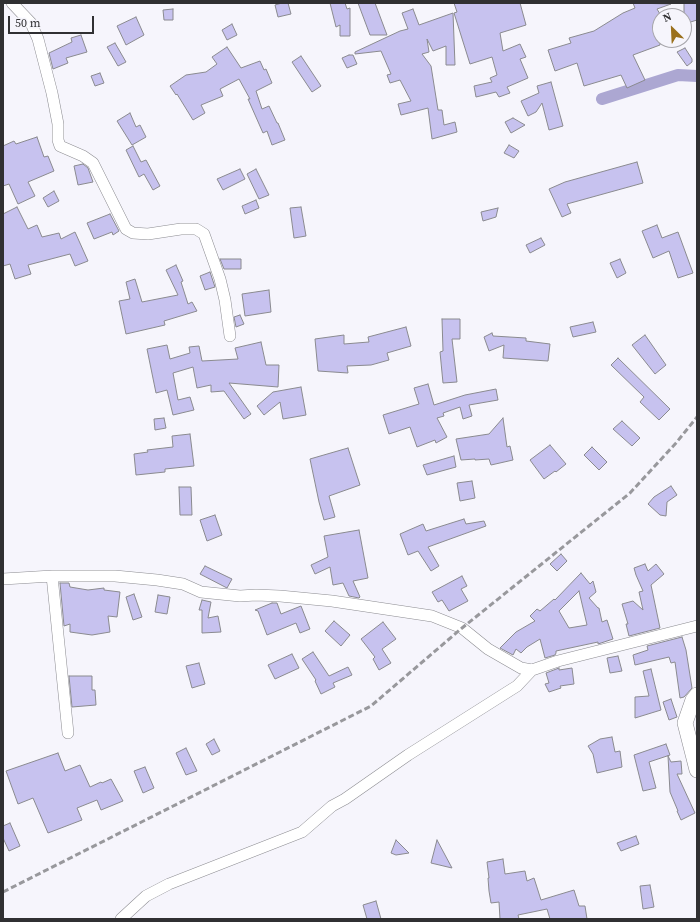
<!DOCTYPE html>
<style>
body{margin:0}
#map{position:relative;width:700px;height:922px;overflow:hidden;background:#f6f5fc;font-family:"Source Serif 4",serif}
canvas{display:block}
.frame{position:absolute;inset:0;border:4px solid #303032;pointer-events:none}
.north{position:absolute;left:652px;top:8px;width:40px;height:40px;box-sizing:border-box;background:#f6f5fc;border:1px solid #a7a6ab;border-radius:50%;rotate:336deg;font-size:11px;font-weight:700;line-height:16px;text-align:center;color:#303032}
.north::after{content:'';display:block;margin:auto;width:14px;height:18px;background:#9a701d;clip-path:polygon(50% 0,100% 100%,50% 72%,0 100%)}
.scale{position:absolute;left:8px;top:16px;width:86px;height:18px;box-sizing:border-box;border:2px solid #303032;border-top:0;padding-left:5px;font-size:12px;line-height:14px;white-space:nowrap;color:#303032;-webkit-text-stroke:3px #f6f5fc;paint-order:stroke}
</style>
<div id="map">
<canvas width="700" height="922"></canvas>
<div class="frame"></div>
<div class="north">N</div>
<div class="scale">50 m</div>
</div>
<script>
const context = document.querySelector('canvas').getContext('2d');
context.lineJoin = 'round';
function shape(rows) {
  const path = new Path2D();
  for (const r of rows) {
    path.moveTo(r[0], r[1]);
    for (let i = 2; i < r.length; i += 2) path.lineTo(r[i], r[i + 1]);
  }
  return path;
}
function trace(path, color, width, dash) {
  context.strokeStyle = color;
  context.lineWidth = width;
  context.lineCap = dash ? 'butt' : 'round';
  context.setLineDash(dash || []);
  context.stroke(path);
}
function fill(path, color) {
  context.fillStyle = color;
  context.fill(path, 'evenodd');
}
trace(shape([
 [602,99,678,75,697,76]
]), '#aca7d2', 12);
const building = shape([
 [282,3,288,3,291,14,278,17,275,5,282,3],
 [330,3,345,3,347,9,350,8,350,36,340,36,340,25,336,27,330,3],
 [358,3,375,3,387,35,370,35,358,3],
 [454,3,520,3,526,25,500,33,503,51,520,44,526,57,520,59,528,78,507,87,510,93,499,97,496,92,476,97,474,86,492,82,490,78,497,75,492,57,470,64,454,13,457,12,454,3],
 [633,3,671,4,657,9,660,14,660,45,633,55,645,80,627,88,621,75,584,86,577,63,555,71,548,50,571,43,569,38,594,31,623,13,635,8,633,3],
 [684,3,697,3,697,20,684,24,684,3],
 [173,9,173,20,164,20,163,10,173,9],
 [413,9,419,25,453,13,455,65,446,65,446,46,433,51,427,39,429,52,422,54,431,66,438,110,442,110,444,125,455,122,457,132,432,139,428,108,401,115,398,104,411,101,400,80,390,83,387,75,391,74,381,51,355,54,355,52,400,31,408,29,402,13,413,9],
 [136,17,144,35,126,45,117,26,136,17],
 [232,24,237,35,227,40,222,30,232,24],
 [81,35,87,52,66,58,68,63,53,69,49,53,72,42,71,38,81,35],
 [115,43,126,62,118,66,107,47,115,43],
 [227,47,241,68,260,61,264,70,266,69,272,83,256,91,262,109,269,106,277,123,278,123,285,140,272,145,267,131,263,133,248,99,250,99,239,79,220,89,223,96,201,105,205,113,193,120,177,94,176,95,170,86,186,75,206,72,217,64,212,57,227,47],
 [685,48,692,59,692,62,687,66,677,52,685,48],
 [349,55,353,55,357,64,347,68,342,58,349,55],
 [301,56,321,86,312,92,292,62,301,56],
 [100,73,104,83,95,86,91,76,100,73],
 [551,82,563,126,549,130,542,103,536,112,528,116,521,101,539,93,537,86,551,82],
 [130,113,136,127,140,125,146,137,132,145,117,121,130,113],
 [513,118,525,125,511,133,505,122,513,118],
 [37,137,44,157,48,156,54,171,28,182,35,196,18,204,9,184,3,186,3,146,14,141,16,144,37,137],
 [509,145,519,151,514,158,504,153,509,145],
 [133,146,141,162,146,160,160,186,153,190,144,174,139,177,126,150,133,146],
 [637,162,643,183,567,204,571,213,562,217,549,189,565,182,637,162],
 [83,164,88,168,93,182,78,185,74,166,83,164],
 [240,169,245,179,223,190,217,179,240,169],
 [256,169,269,195,259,199,247,174,256,169],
 [54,191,59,201,48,207,43,198,54,191],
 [256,200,259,208,245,214,242,206,256,200],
 [17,207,28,229,37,225,42,237,59,233,61,239,75,232,88,261,75,266,70,254,28,265,31,274,15,279,10,264,3,266,3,214,17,207],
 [301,207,306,236,294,238,290,208,301,207],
 [498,208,496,217,483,221,481,212,498,208],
 [110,214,119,231,113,235,112,232,94,239,87,223,110,214],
 [657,225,662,238,678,232,693,273,678,278,669,251,653,258,642,231,657,225],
 [541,238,545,245,530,253,526,245,541,238],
 [220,259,241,259,241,269,224,269,220,259],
 [620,259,626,273,617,278,610,263,620,259],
 [176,265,183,281,181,282,188,304,192,302,197,311,164,321,165,325,126,334,119,301,130,299,126,282,135,279,142,302,178,295,166,270,176,265],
 [210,272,215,287,205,290,200,276,210,272],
 [269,290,271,312,245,316,242,294,269,290],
 [240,315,244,324,236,327,234,317,240,315],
 [442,319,460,319,460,339,452,339,457,382,443,383,440,352,443,351,442,319],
 [593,322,596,332,573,337,570,327,593,322],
 [406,327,411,346,387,353,389,360,371,365,347,366,348,373,318,371,315,339,344,335,344,344,369,342,368,337,406,327],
 [492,333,493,336,526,338,526,341,550,344,548,361,503,358,504,345,489,351,484,337,492,333],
 [645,335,666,365,655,374,632,345,645,335],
 [261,342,266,365,279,365,278,387,229,383,251,414,244,419,224,391,211,392,211,385,197,388,193,367,173,373,178,400,190,397,194,410,173,415,167,390,156,393,147,349,167,345,170,359,190,353,189,347,199,346,202,361,238,359,235,348,261,342],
 [618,358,670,409,659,420,640,402,644,397,611,365,618,358],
 [428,384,434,405,465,395,496,389,498,400,469,405,472,416,463,419,460,407,443,413,444,416,437,418,447,437,436,443,435,440,417,447,410,427,389,434,383,415,419,404,414,388,428,384],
 [301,387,306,415,283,419,280,402,264,415,257,406,273,392,301,387],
 [164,418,166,428,155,430,154,419,164,418],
 [503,418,507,447,510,446,513,460,491,465,489,459,475,460,475,459,461,460,456,439,489,434,503,418],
 [622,421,640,438,632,446,613,429,622,421],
 [190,434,194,466,165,469,165,472,136,475,134,454,148,452,147,450,173,447,172,436,190,434],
 [550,445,566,464,556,472,555,471,544,479,530,460,550,445],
 [592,447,607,462,599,470,584,455,592,447],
 [348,448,360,485,329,496,335,517,324,520,319,502,310,459,348,448],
 [454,456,456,467,427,475,423,465,454,456],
 [472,481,475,498,460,501,457,483,472,481],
 [671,486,677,495,667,502,666,516,660,515,648,504,654,497,671,486],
 [179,487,191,487,192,515,180,515,179,487],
 [215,515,222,535,207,541,200,520,215,515],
 [464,519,466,524,484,521,486,526,428,547,439,566,431,571,418,551,408,555,400,534,423,524,426,531,464,519],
 [359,530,368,578,353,581,360,597,359,598,349,596,343,583,333,585,330,567,315,574,311,565,328,557,324,536,359,530],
 [561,554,567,561,557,571,550,564,561,554],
 [645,564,648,571,656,564,664,574,651,585,660,628,629,636,626,624,628,624,622,604,633,601,643,610,639,592,643,591,636,575,634,568,645,564],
 [205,566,232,579,227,588,200,574,205,566],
 [581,573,590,584,593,581,596,592,589,598,598,608,599,608,602,622,607,620,613,639,598,644,598,642,556,651,556,653,555,655,545,658,540,639,527,647,521,653,516,649,513,655,500,648,516,632,535,621,530,616,537,609,540,611,554,599,555,600,581,573],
 [579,591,587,625,569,628,559,611,579,591],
 [462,576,467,586,461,589,468,601,449,611,442,600,438,602,432,592,462,576],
 [60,583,69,583,70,587,88,590,104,588,104,590,120,592,117,617,108,616,110,632,92,635,70,632,70,624,64,626,60,583],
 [134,594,142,617,133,620,126,597,134,594],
 [158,595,170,597,167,614,155,612,158,595],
 [202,600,211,602,208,618,218,616,221,632,202,633,202,610,199,610,202,600],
 [272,603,277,603,281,614,301,606,310,629,300,633,296,623,267,635,258,611,255,610,272,603],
 [334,621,350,635,341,646,325,631,334,621],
 [383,622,396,639,382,649,391,663,379,670,373,659,375,657,361,639,383,622],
 [682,637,686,650,692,688,684,697,680,698,675,662,671,663,669,657,635,665,633,655,648,650,647,646,682,637],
 [313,652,329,676,348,667,352,675,333,683,335,687,321,694,315,681,316,680,302,659,313,652],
 [292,654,299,668,275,679,268,665,292,654],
 [618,656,622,671,610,673,607,658,618,656],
 [199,663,205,684,192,688,186,666,199,663],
 [559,668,559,670,572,668,574,684,560,686,561,688,549,692,545,684,549,683,546,673,559,668],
 [651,669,661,710,635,718,635,697,649,696,643,671,651,669],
 [69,676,92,676,92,690,95,690,96,705,72,707,69,676],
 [671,699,677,717,669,720,663,702,671,699],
 [612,737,615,752,620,751,622,767,597,773,593,754,588,746,600,739,612,737],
 [214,739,220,751,212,755,206,744,214,739],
 [666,744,670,755,649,762,656,788,643,791,634,755,666,744],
 [186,748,197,771,186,775,176,753,186,748],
 [58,753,65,771,80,765,90,787,101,782,102,783,111,779,123,801,101,810,97,800,77,808,82,820,48,833,33,798,18,804,6,771,58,753],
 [668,756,671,762,681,761,682,774,677,774,695,813,681,820,677,811,678,811,670,792,668,756],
 [145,767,154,788,143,793,134,771,145,767],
 [10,823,20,846,9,851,3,838,3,826,10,823],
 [636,836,639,844,621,851,617,843,636,836],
 [396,840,409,853,396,855,391,853,396,840],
 [437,840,452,868,431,863,437,840],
 [503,859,505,874,525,871,527,881,534,878,541,900,574,890,579,906,585,906,587,919,550,919,547,909,518,915,519,919,500,919,499,902,491,903,489,891,488,878,489,878,487,862,503,859],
 [650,885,654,907,643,909,640,886,650,885],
 [376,901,381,919,367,919,363,905,376,901]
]);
fill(building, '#c7c2ef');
trace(building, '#8a8a8f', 1);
const minor = shape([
 [12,3,31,23,38,39,52,93,58,124,58,140,60,146,83,156,93,163,126,229,133,233,148,234,181,229,196,229,204,234,220,279,225,300,230,336],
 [52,576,68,733],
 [3,579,52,576,115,576,157,580,183,584,201,592,240,596,256,595,280,596,332,601,432,616,462,628,488,649,521,668,532,670,558,661,697,626],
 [121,919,146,896,169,884,302,832,332,806,345,799,408,755,509,691,517,686,532,670]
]);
const secondary = shape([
 [697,695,693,700,685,723,697,770]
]);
trace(minor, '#8c8c91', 12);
trace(secondary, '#8c8c91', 16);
trace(minor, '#fff', 11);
trace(secondary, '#fff', 15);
trace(shape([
 [3,892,371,706,462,628,630,493,676,443,697,417]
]), '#98989c', 3, [6, 3]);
</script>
